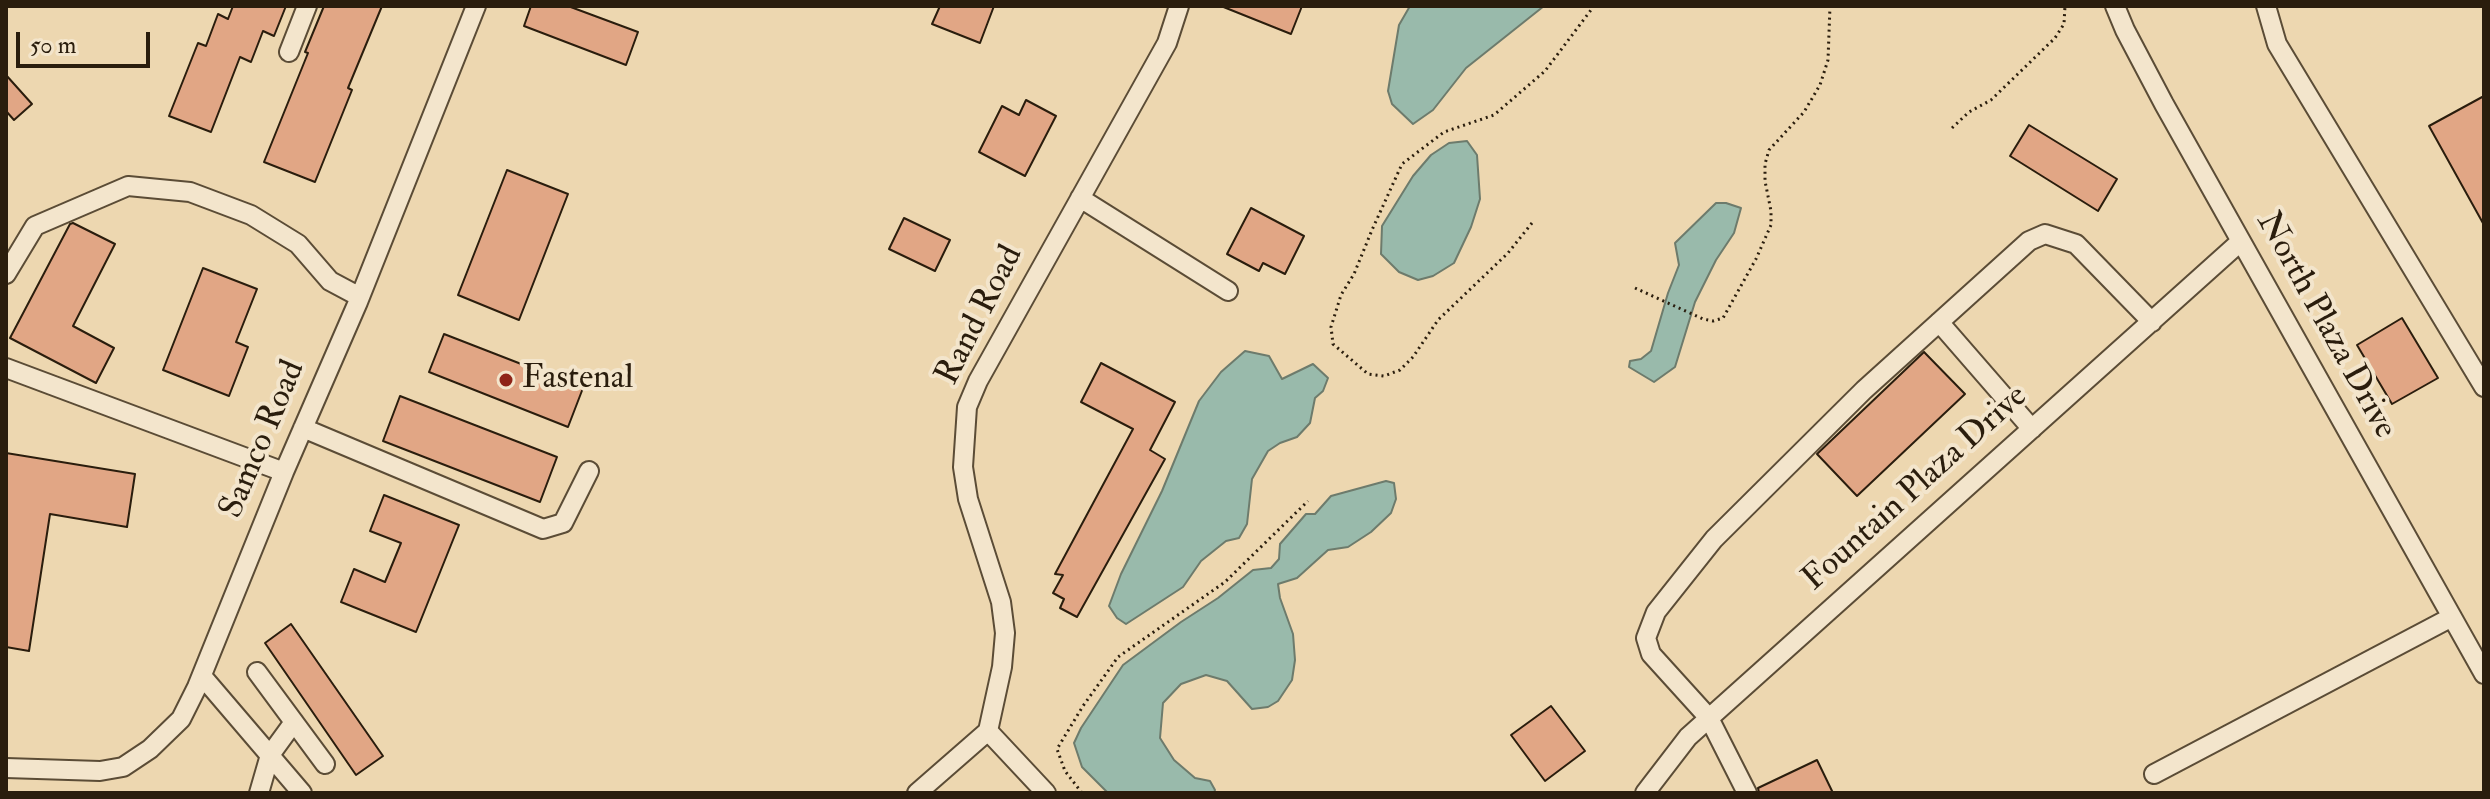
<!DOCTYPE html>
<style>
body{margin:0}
#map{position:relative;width:2490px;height:799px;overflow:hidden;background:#edd7b0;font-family:"IM FELL Double Pica",serif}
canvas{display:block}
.frame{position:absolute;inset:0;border:8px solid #2a1d0d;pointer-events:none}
.scale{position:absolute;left:16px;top:32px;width:134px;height:36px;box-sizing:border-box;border:4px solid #2a1d0d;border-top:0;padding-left:10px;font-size:24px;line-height:28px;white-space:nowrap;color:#2a1d0d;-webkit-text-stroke:6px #f3e5cc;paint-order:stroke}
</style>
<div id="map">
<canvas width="2490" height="799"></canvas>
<div class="frame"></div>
<div class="scale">50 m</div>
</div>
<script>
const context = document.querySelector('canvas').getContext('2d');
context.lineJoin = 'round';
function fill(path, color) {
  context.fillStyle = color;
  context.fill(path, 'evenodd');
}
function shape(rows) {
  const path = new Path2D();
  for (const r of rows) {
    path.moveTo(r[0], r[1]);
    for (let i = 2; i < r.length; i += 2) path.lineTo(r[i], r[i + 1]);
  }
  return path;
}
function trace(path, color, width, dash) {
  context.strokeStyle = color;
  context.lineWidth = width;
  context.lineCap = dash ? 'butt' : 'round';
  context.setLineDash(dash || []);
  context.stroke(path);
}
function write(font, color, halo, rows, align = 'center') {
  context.font = font + ' "IM FELL Double Pica",serif';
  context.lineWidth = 8;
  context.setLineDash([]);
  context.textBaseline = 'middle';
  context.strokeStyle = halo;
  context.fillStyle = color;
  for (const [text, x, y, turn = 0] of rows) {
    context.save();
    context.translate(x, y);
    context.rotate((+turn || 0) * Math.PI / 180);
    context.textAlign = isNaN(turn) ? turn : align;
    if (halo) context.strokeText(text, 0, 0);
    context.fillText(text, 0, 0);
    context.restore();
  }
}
const water = shape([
 [1410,6,1544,6,1466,68,1433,110,1413,124,1392,104,1388,91,1399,25,1410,6],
 [1467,141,1477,155,1480,199,1471,227,1454,263,1433,276,1418,280,1399,272,1381,254,1382,226,1413,176,1431,155,1449,143,1467,141],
 [1716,203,1726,203,1741,208,1734,233,1716,260,1695,302,1675,367,1654,382,1629,367,1630,361,1641,359,1651,351,1668,293,1679,265,1675,243,1716,203],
 [1245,351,1269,356,1282,379,1313,364,1328,378,1323,391,1315,398,1310,423,1297,437,1280,443,1268,451,1252,479,1247,524,1239,538,1226,541,1201,561,1183,587,1126,624,1117,618,1109,606,1121,574,1162,491,1199,401,1221,372,1245,351],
 [1386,481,1394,483,1396,499,1391,513,1371,532,1348,547,1328,550,1297,578,1278,584,1280,598,1293,634,1295,660,1292,680,1278,701,1268,707,1252,709,1227,681,1206,675,1181,684,1163,703,1160,738,1174,760,1195,778,1210,781,1215,790,1214,793,1108,793,1082,767,1074,743,1081,728,1123,665,1181,622,1218,598,1253,570,1271,568,1279,559,1280,544,1306,514,1315,514,1331,496,1386,481]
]);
fill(water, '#99baab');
trace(water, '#6d7b6c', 2);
const building = shape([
 [233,6,286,6,274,36,263,31,251,62,240,57,211,132,169,116,198,43,206,46,218,14,228,19,233,6],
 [324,6,382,6,348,88,352,90,315,182,264,162,308,53,305,52,324,6],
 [531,6,568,6,638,32,626,65,524,26,531,6],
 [940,6,994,6,980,43,932,24,940,6],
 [1221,6,1302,6,1291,34,1221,6],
 [6,75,32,104,14,120,6,111,6,75],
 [2484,96,2484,225,2429,126,2484,96],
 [1026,100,1056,116,1025,176,979,152,1002,106,1019,115,1026,100],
 [2029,125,2117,179,2098,211,2010,156,2029,125],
 [507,170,568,194,519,320,458,295,507,170],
 [1251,208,1304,236,1285,274,1263,263,1259,271,1227,254,1251,208],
 [904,218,950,240,935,271,889,249,904,218],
 [73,223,115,244,73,326,114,348,96,383,10,338,70,224,73,223],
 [203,268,257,289,236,342,248,347,229,396,163,370,203,268],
 [2402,318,2438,378,2392,404,2357,345,2402,318],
 [444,334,583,388,568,427,429,372,444,334],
 [1924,352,1965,394,1857,496,1817,454,1924,352],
 [1101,363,1175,402,1150,450,1165,459,1077,617,1060,608,1064,599,1053,593,1063,575,1055,574,1133,429,1081,402,1101,363],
 [400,396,557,457,540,502,383,441,400,396],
 [6,453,135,474,127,527,50,514,29,651,6,647,6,453],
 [384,495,459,525,416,632,341,602,354,569,385,582,401,543,370,531,384,495],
 [291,624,383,756,356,775,265,643,291,624],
 [1551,706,1585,751,1545,781,1511,735,1551,706],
 [1817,760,1833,793,1759,793,1758,788,1817,760]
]);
fill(building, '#e1a685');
trace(building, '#2a1d0d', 2);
const minor = shape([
 [2115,6,2125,30,2164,104,2484,674],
 [2266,6,2277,44,2484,387],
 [289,52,307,6],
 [1080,198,1228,291],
 [6,274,35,226,128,186,190,192,251,215,298,244,330,281,360,297],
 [1939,322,2032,429],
 [6,368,284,472],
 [303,428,543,529,563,523,589,471],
 [257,672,325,764],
 [202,676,302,793],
 [988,731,1046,793],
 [6,768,100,771,123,767,150,749,181,719,197,687,284,472,358,302,476,6],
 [2154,774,2452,617],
 [259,793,270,755,294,722],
 [917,793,988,731,1002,667,1005,633,1001,602,968,499,963,467,967,407,978,381,1167,43,1179,6],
 [1645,793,1688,737,2240,242],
 [1747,793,1709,718,1651,654,1646,638,1656,612,1714,539,1864,390,2029,241,2045,234,2076,244,2152,322]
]);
trace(minor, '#5b4c36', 22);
trace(shape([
 [1952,128,1969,112,1991,100,2055,38,2064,24,2065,6],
 [1532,223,1508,253,1438,320,1413,357,1400,370,1384,376,1368,374,1333,344,1331,327,1341,295,1354,274,1372,230,1402,164,1444,132,1494,115,1545,71,1594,6],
 [1635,288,1703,319,1713,321,1723,318,1756,259,1771,225,1771,211,1765,181,1765,164,1769,150,1804,112,1820,85,1828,60,1830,6],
 [1082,793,1065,771,1057,749,1083,706,1118,657,1225,582,1308,501]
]), '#2a1d0d', 3, [2, 4]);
trace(minor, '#f3e5cc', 18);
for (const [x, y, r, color] of [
 [506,380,8,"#8f2418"]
]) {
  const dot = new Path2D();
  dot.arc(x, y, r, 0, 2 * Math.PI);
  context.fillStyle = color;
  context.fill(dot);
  trace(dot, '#f3e5cc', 3);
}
write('34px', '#2a1d0d', '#f3e5cc', [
 ["Rand Road",981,316,-63],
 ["North Plaza Drive",2325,326,61],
 ["Samco Road",264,440,-67],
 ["Fountain Plaza Drive",1916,489,-42]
]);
write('34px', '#2a1d0d', '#f3e5cc', [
 ["Fastenal",522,380]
], 'left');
</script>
